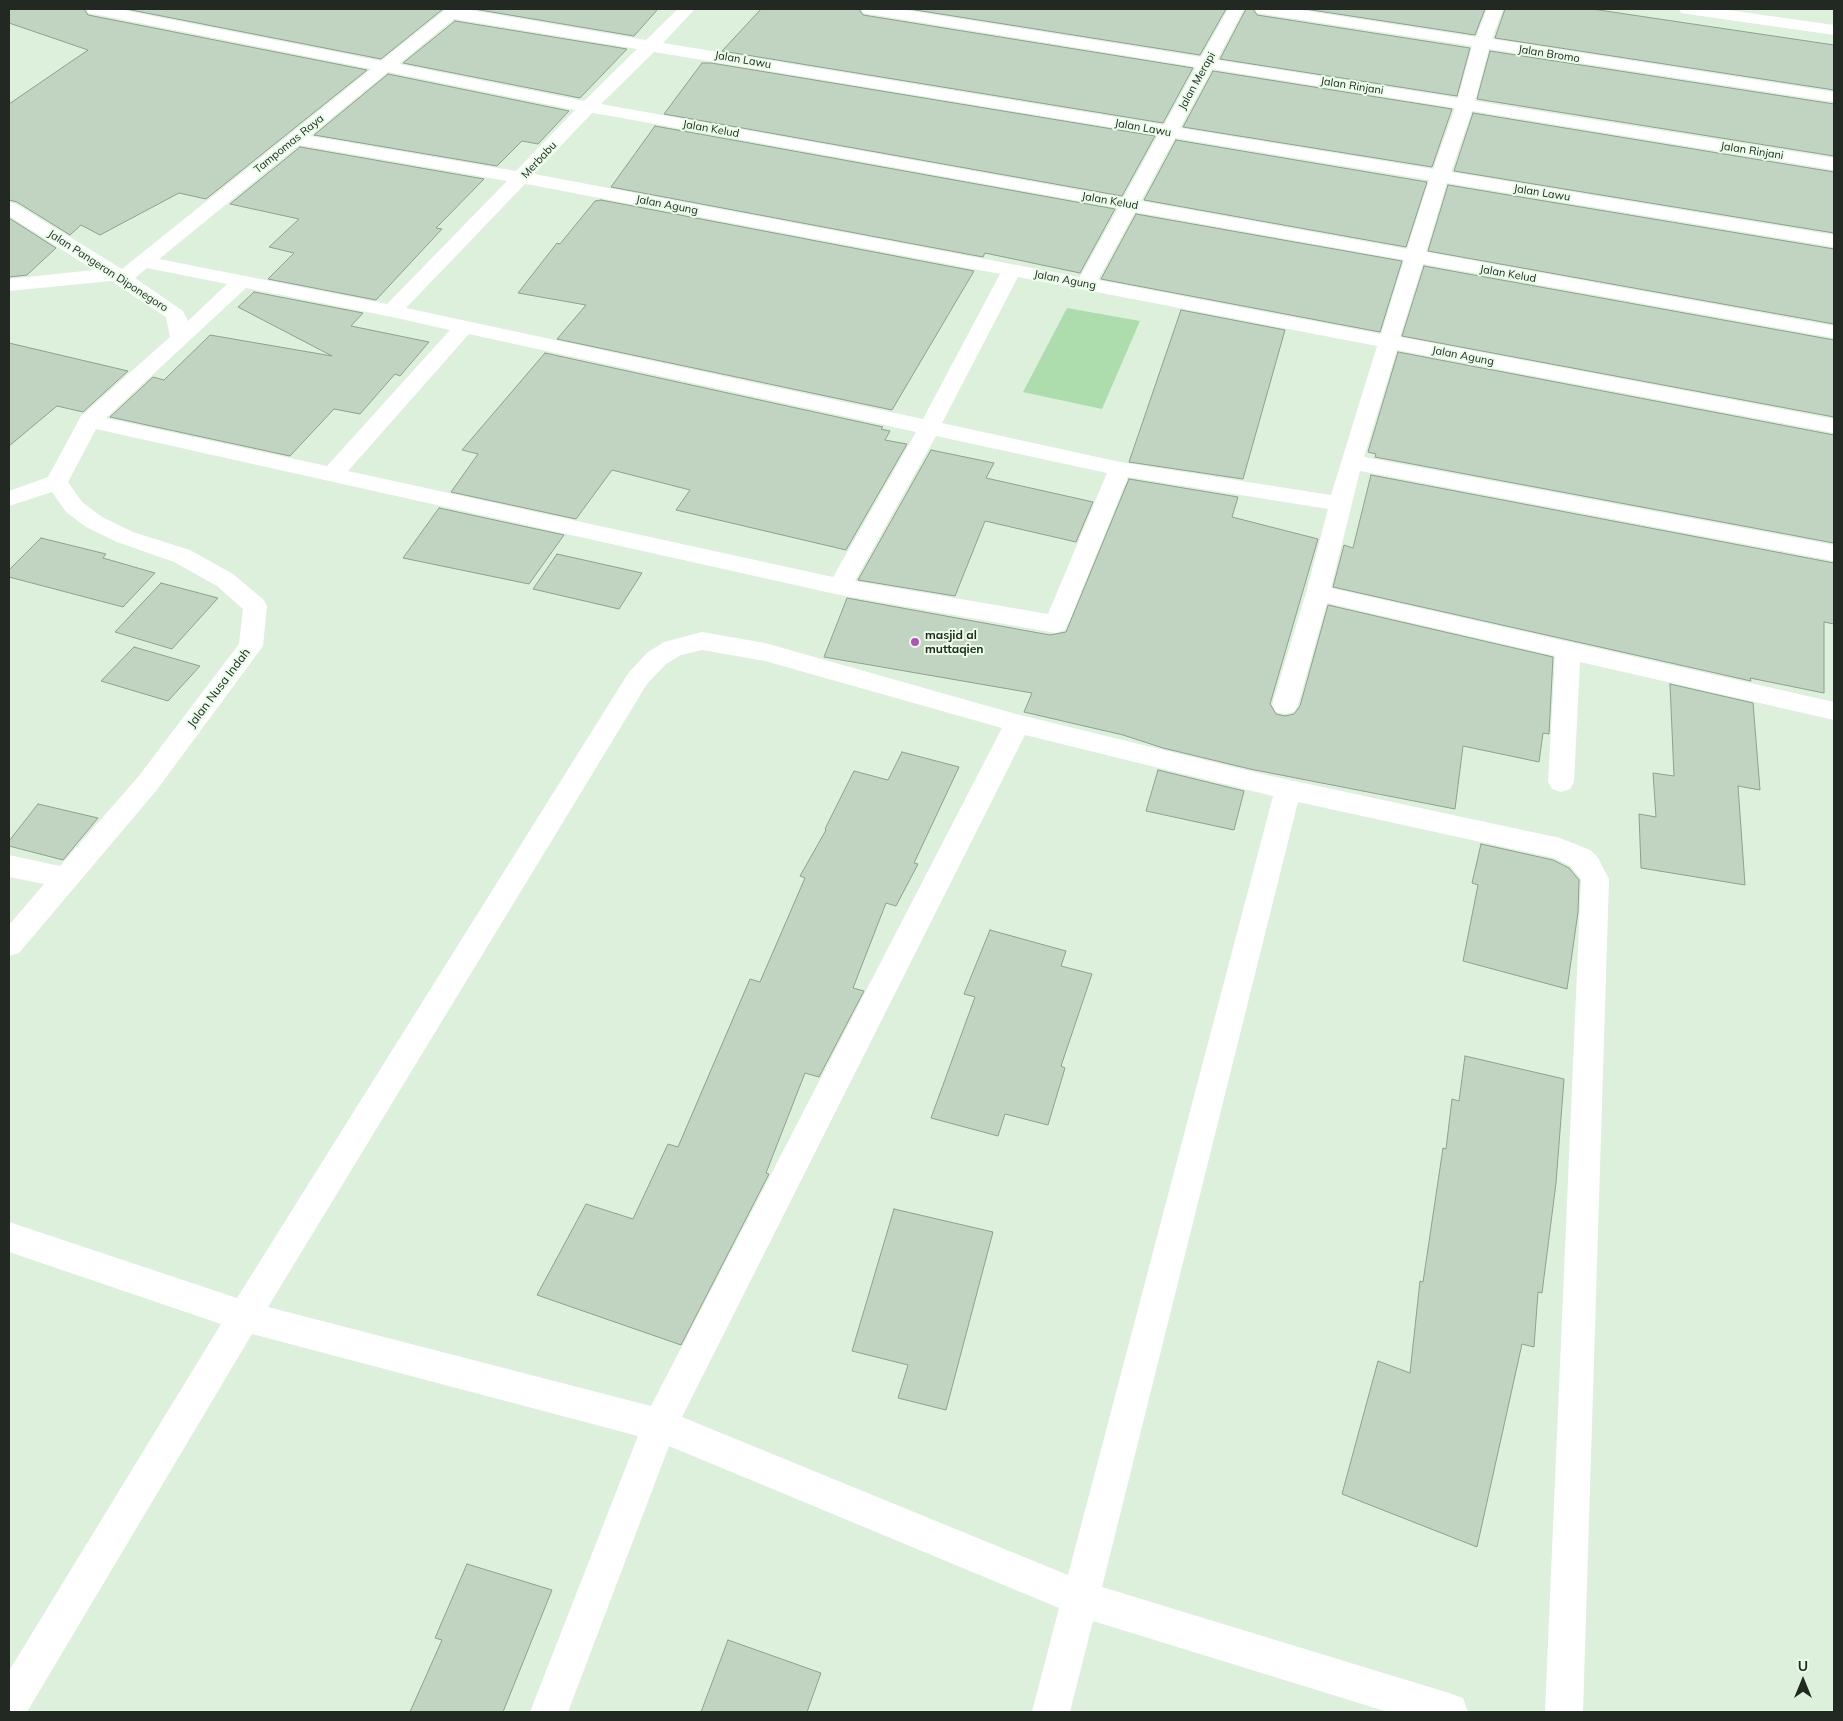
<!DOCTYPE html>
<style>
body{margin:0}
#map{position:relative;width:1843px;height:1721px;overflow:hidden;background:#dcf0dc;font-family:Mulish,sans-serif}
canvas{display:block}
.frame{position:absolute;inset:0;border:10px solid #222922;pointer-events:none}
.north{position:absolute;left:1778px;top:1656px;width:50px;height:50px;-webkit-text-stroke:4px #e9fde9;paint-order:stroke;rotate:0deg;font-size:14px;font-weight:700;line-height:20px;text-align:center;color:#222922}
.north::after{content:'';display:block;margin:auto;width:18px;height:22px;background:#222922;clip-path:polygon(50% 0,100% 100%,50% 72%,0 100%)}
</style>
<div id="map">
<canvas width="1843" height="1721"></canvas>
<div class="frame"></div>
<div class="north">U</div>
</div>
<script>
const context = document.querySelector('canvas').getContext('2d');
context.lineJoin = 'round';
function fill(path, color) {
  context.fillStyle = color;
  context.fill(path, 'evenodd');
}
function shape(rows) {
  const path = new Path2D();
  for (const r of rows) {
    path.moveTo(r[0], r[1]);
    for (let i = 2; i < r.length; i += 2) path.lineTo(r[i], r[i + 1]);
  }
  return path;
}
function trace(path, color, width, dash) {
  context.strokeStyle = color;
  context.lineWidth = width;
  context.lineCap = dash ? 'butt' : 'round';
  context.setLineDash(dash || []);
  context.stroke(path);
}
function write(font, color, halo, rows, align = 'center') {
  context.font = font + ' Mulish,sans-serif';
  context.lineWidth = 4;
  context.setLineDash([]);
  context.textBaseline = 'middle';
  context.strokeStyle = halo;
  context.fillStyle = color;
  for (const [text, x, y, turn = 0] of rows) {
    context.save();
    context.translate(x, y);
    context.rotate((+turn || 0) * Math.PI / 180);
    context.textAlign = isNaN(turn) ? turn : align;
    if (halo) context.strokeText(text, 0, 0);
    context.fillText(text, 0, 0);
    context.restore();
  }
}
fill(shape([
 [1067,308,1140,321,1102,409,1023,392]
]), '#addcad');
const building = shape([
 [9,9,84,9,88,15,367,70,206,199,179,193,100,235,81,225,70,235,17,202,9,200,9,104,88,50,9,23,9,9],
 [126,9,443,9,381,59,126,9],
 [474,9,658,9,634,36,474,9],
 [761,9,859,9,863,15,1193,68,1163,123,722,51,761,9],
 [909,9,1226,9,1200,55,909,9],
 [1246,9,1253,9,1257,15,1470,48,1457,96,1220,59,1246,9],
 [1305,9,1485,9,1475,35,1305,9],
 [1505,9,1592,9,1834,45,1834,90,1495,38,1505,9],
 [455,21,627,49,580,98,403,63,455,21],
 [1490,51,1834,104,1834,156,1477,99,1490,51],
 [702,63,711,63,1155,136,1122,196,664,114,702,63],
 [1213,71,1452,109,1432,167,1183,127,1213,71],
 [388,74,569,111,538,144,522,141,497,166,314,135,388,74],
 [1473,113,1834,172,1834,233,1454,171,1473,113],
 [655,126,1115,209,1080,273,985,253,983,257,611,187,655,126],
 [1176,140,1427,182,1406,247,1144,200,1176,140],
 [300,147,484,179,436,228,442,229,376,300,268,279,294,253,269,247,299,219,230,204,300,147],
 [1448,185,1834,249,1834,324,1428,251,1448,185],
 [601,200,974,271,892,410,557,339,586,305,518,293,557,243,560,244,595,201,601,200],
 [1136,214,1402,261,1380,332,1101,279,1136,214],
 [9,218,56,248,27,275,9,277,9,218],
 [1424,266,1834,340,1834,417,1402,336,1424,266],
 [254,292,363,313,351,326,429,342,400,376,395,374,360,414,334,409,290,456,110,417,153,377,164,380,210,335,332,356,238,307,254,292],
 [1181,310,1285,330,1243,479,1129,462,1181,310],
 [9,343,128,371,83,412,57,406,9,446,9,343],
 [1398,352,1834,435,1834,543,1375,457,1376,454,1368,452,1398,352],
 [545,353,883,427,881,429,890,431,885,440,907,444,846,550,676,510,690,490,612,470,576,519,451,492,478,454,462,450,545,353],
 [931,450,994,463,986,478,1093,502,1076,542,985,521,955,596,858,580,931,450],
 [1371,475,1834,563,1834,624,1824,622,1824,693,1750,678,1751,681,1333,587,1344,545,1353,548,1371,475],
 [1129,479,1238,497,1232,517,1318,539,1270,704,1276,714,1285,716,1294,714,1300,706,1328,605,1553,657,1549,734,1543,733,1539,762,1463,746,1455,809,1250,769,1163,748,1123,735,1024,712,1032,693,824,657,847,598,1050,635,1066,632,1129,479],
 [439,508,564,535,529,584,403,558,439,508],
 [41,538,106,554,103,558,155,573,123,607,9,577,9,570,41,538],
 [557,554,642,573,619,609,533,589,557,554],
 [161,583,218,598,172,649,115,632,161,583],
 [134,647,200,666,168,701,101,681,134,647],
 [1670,684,1753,703,1760,790,1738,786,1745,885,1641,868,1639,814,1656,817,1653,773,1674,776,1670,684],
 [902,752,959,767,914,863,918,864,896,906,886,903,853,988,864,991,819,1077,805,1073,766,1173,769,1174,681,1345,537,1295,586,1204,633,1219,668,1144,678,1147,750,979,760,982,805,878,800,876,826,830,825,829,854,771,888,780,902,752],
 [1158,770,1244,791,1234,830,1146,811,1158,770],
 [38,804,98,818,63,860,9,846,9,841,38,804],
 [1481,844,1553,860,1569,868,1579,880,1578,912,1567,989,1463,961,1478,885,1472,883,1481,844],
 [990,930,1066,951,1061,966,1092,974,1061,1066,1065,1068,1048,1125,1005,1114,998,1136,931,1118,975,997,964,994,990,930],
 [1465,1056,1564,1079,1556,1183,1542,1293,1538,1292,1534,1347,1522,1344,1477,1547,1342,1494,1378,1361,1410,1373,1420,1281,1423,1282,1443,1148,1446,1149,1452,1099,1459,1101,1465,1056],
 [894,1209,993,1232,946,1410,898,1398,908,1365,852,1351,894,1209],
 [467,1564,552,1590,503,1712,410,1712,442,1640,435,1638,467,1564],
 [728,1640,821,1673,807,1712,701,1712,728,1640]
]);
fill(building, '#c1d4c1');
trace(building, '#8ea08e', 1);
fill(shape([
 [86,9,118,9,381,61,446,9,464,9,646,40,678,9,695,9,663,43,1164,125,1196,67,869,14,863,13,861,9,899,9,1201,57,1228,9,1244,9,1217,60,1458,98,1472,46,1263,14,1257,13,1255,9,1294,9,1476,37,1487,9,1503,9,1492,39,1834,92,1834,102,1489,49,1475,101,1834,158,1834,170,1472,111,1451,172,1834,235,1834,247,1447,183,1426,252,1834,326,1834,338,1423,264,1400,337,1834,419,1834,433,1397,350,1364,457,1834,545,1834,561,1360,471,1331,588,1834,702,1834,720,1580,662,1574,782,1570,789,1561,792,1552,789,1548,782,1555,656,1327,603,1298,705,1294,712,1285,714,1276,712,1272,705,1306,593,1328,509,1128,477,1068,624,1065,630,1056,633,840,595,96,429,68,482,82,502,102,517,133,532,190,550,233,574,264,600,267,606,263,646,156,791,19,953,9,956,9,925,44,884,9,877,9,855,60,866,138,777,239,644,243,609,217,586,174,562,117,542,86,527,66,512,52,492,9,506,9,491,48,477,81,416,170,337,166,317,111,281,9,291,9,279,94,270,9,216,9,202,16,204,122,269,371,69,94,14,88,13,86,9],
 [454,19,637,49,584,101,399,64,454,19],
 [654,52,1158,135,1123,198,601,104,654,52],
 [1212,69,1455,108,1433,169,1180,128,1212,69],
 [388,72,575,110,516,171,310,136,388,72],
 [592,113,605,115,1118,208,1080,277,534,174,592,113],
 [1175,138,1429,180,1407,249,1141,201,1175,138],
 [299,145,507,181,387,304,159,259,299,145],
 [525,184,531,185,1000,274,923,419,406,308,525,184],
 [1135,212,1404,260,1381,334,1098,280,1135,212],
 [147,268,227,284,188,321,183,311,135,278,147,268],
 [1018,277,1377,346,1331,495,1120,462,942,423,1018,277],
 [246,288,392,317,450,330,327,466,106,418,246,288],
 [469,334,916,432,833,577,348,471,469,334],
 [936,436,1107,473,1048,614,855,581,936,436],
 [1679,9,1721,9,1834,25,1834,35,1687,14,1681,13,1679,9],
 [702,632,765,643,1016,714,1262,774,1560,838,1590,850,1597,856,1609,879,1583,1712,1545,1712,1581,879,1570,866,1554,858,1298,802,1102,1587,1449,1693,1463,1698,1468,1712,1388,1712,1093,1621,1070,1712,1032,1712,1059,1608,669,1446,568,1712,530,1712,638,1436,252,1334,27,1712,9,1712,9,1671,221,1324,9,1252,9,1222,237,1298,629,672,648,652,664,642,702,632],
 [702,650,765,661,1002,728,651,1406,268,1307,647,684,666,664,681,655,702,650],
 [1025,735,1273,796,1068,1575,682,1417,1025,735]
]), '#fff');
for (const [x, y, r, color] of [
 [915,642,5,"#b251b9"]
]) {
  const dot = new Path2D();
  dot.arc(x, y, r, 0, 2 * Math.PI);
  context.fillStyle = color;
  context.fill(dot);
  trace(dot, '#e9fde9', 2);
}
write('11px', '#222922', '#e9fde9', [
 ["Jalan Bromo",1549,54,9],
 ["Jalan Lawu",743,60,10],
 ["Jalan Merapi",1197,81,-61],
 ["Jalan Rinjani",1352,86,9],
 ["Jalan Lawu",1143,128,10],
 ["Jalan Kelud",711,129,10],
 ["Tampomas Raya",289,144,-39],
 ["Jalan Rinjani",1752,151,9],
 ["Merbabu",539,160,-47],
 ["Jalan Lawu",1542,193,9],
 ["Jalan Kelud",1110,201,10],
 ["Jalan Agung",667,205,11],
 ["Jalan Pangeran Diponegoro",108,271,33],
 ["Jalan Kelud",1508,274,10],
 ["Jalan Agung",1065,280,11],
 ["Jalan Agung",1463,356,11]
]);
write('bold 12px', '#222922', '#e9fde9', [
 ["masjid al",925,635],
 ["muttaqien",925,649]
], 'left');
write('12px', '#222922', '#e9fde9', [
 ["Jalan Nusa Indah",219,688,-53]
]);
</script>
